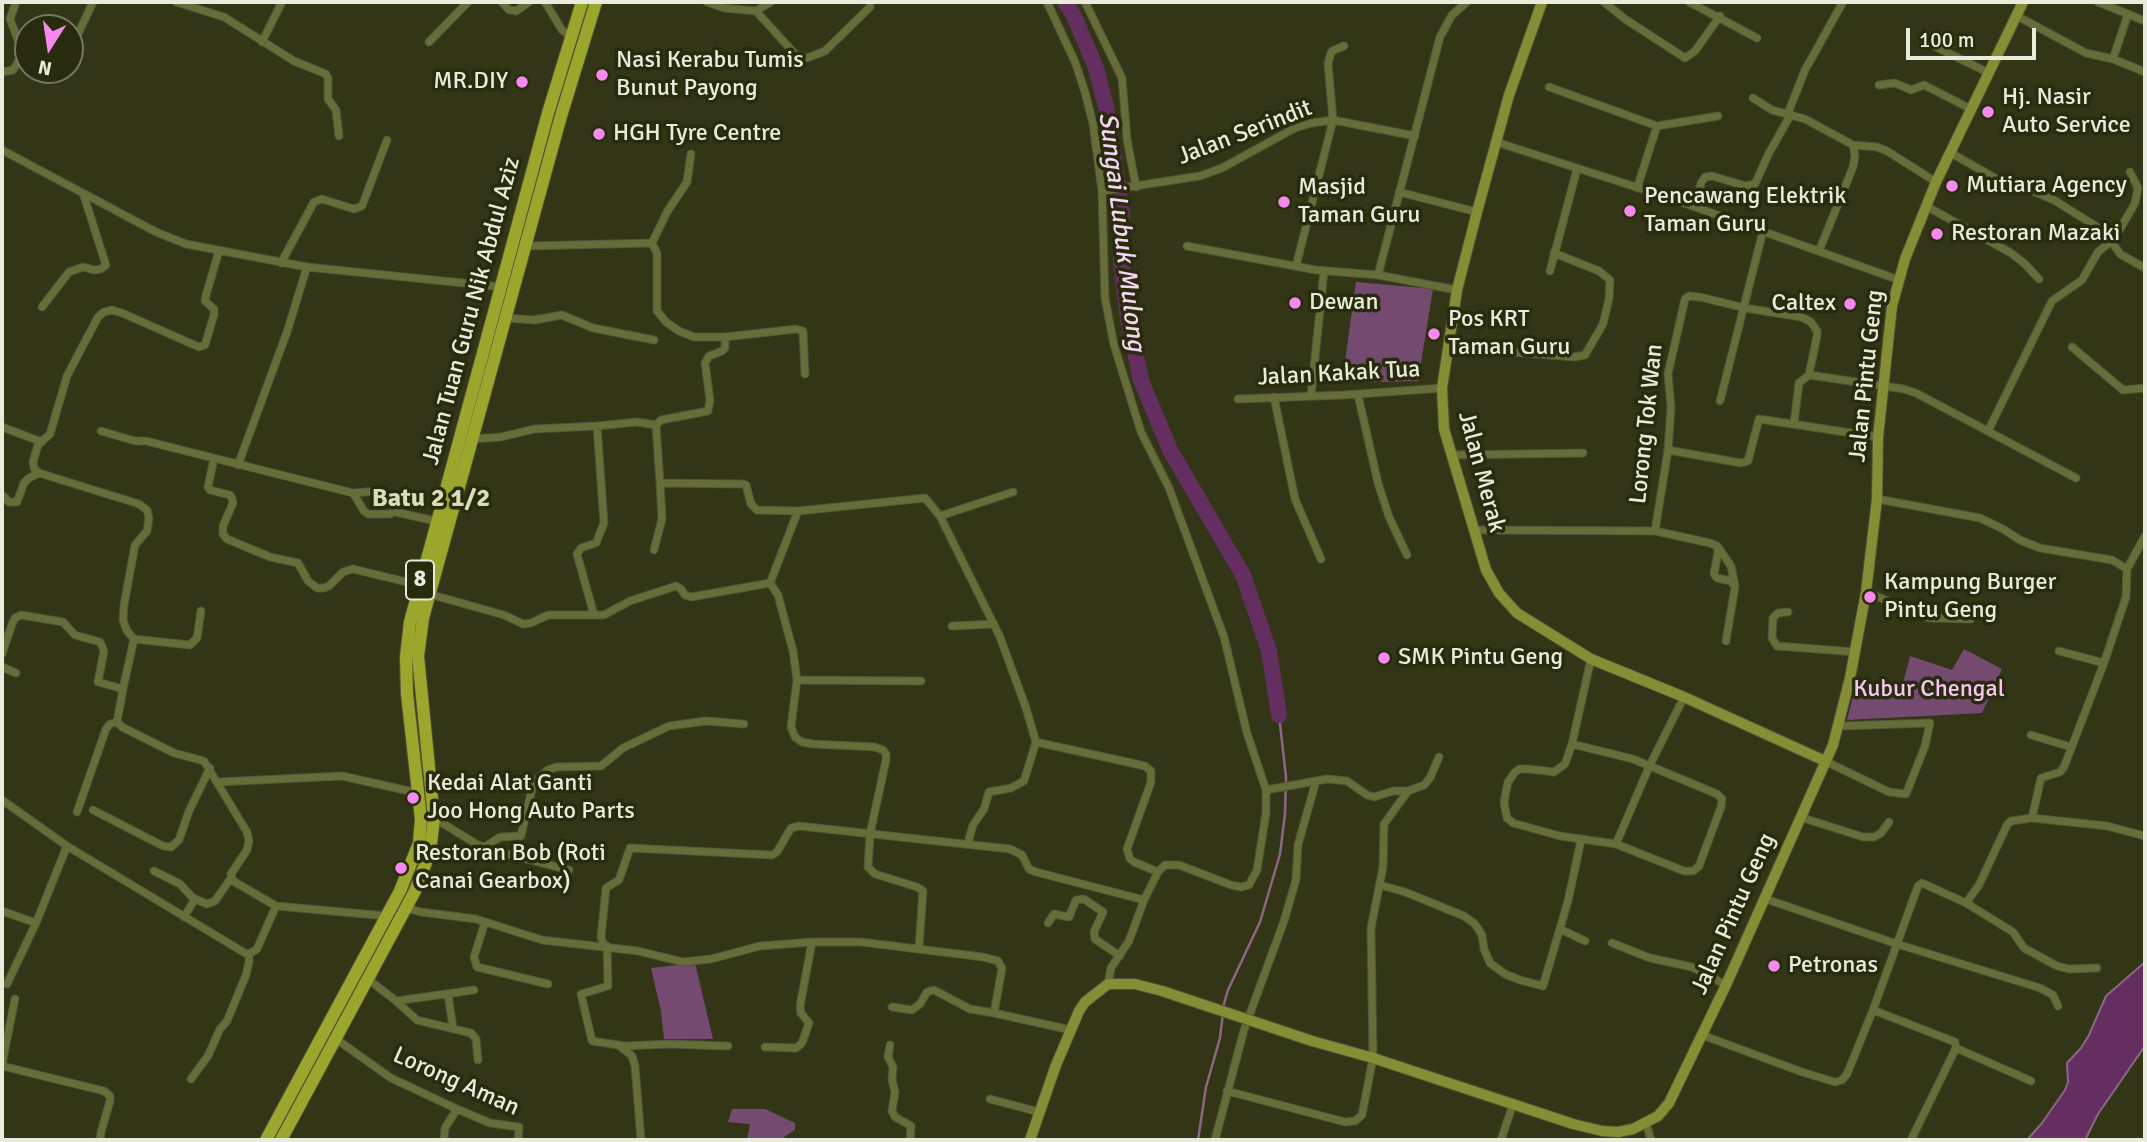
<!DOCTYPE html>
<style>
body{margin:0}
#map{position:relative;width:2147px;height:1142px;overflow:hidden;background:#323617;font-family:Signika,sans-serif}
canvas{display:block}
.frame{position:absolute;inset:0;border:4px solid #e9ecda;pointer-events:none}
.north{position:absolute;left:14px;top:14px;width:70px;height:70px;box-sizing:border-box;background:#282b0d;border:2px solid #75785f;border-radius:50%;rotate:192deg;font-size:19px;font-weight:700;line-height:28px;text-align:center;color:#e9ecda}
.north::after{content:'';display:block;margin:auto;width:24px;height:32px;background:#f589ee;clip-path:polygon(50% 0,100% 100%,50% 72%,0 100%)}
.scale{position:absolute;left:1906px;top:28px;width:130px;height:32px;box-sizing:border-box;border:4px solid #e9ecda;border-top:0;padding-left:9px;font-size:21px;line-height:24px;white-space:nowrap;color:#e9ecda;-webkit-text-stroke:5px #282b0d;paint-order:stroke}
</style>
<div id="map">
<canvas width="2147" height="1142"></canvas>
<div class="frame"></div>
<div class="north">N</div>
<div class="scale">100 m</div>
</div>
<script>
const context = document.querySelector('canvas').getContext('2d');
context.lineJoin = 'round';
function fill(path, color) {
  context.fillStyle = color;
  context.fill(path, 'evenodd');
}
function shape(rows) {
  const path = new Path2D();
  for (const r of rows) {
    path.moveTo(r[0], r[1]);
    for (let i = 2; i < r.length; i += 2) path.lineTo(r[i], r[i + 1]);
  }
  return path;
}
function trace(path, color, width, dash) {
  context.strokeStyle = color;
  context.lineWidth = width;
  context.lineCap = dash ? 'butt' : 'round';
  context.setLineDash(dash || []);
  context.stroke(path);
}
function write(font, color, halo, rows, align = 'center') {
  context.font = font + ' Signika,sans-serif';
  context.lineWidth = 7;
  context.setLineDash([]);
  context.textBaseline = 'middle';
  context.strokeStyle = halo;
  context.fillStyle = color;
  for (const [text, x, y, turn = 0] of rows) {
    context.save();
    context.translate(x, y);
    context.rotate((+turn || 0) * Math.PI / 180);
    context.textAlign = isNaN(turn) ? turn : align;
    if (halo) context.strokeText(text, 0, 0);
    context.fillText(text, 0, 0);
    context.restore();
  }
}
fill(shape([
 [1356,282,1433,289,1418,381,1342,383],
 [1964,649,2002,669,1982,713,1847,720,1853,697,1901,691,1910,656,1952,670],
 [695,963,713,1039,664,1039,661,1012,651,968],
 [732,1109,765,1109,795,1123,795,1130,784,1137,784,1140,747,1140,750,1124,728,1122]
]), '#754a71');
const water = shape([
 [2145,962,2145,1046,2098,1114,2085,1140,2027,1140,2042,1123,2065,1090,2068,1082,2067,1063,2081,1048,2089,1035,2106,996,2145,962]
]);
fill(water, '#642e61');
trace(water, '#8c6785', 2);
trace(shape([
 [1223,1007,1228,990,1260,922,1280,854,1285,814,1286,777,1279,715],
 [1198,1140,1206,1087,1220,1038,1223,1013]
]), '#8c6785', 2.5);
trace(shape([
 [1065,2,1074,16,1096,68,1106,106,1122,214,1121,261,1128,319,1141,380,1170,450,1243,575,1269,651,1279,715]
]), '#642e61', 16);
const street = shape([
 [176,2,224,17,294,61,326,74,328,78,328,99,336,110,339,136],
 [502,2,509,10,516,11,529,2],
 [545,2,562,30,572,37],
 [707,2,724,8,756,11,771,2],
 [1047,2,1075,62,1085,92,1093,124,1102,191,1200,176,1222,168,1295,128,1312,123,1333,120,1415,136],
 [1085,2,1122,78,1127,139,1136,187],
 [1604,2,1625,19,1685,58,1695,51,1720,16],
 [1689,2,1757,38],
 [2098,2,2145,21],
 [756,11,795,54,807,58,825,51,870,7,870,2],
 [2017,16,2086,53,2113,59,2145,72],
 [262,42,282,2],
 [429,42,468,2],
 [1936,47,1989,73],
 [70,51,93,2],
 [2113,59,2128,14],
 [2,72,13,70,21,57,20,45,10,19,16,2],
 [1879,85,1895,83,1911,90,1924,85,1971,109],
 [1549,87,1657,126,1718,116],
 [1753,98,1772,110,1805,119,1853,145,1855,156,1853,167,1819,251],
 [1788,113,1805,70,1843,2],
 [1496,142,1670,198,1899,280],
 [1853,145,1877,147,1887,151,1936,182],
 [2,150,156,232,186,244,307,267,502,287],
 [1951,153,2009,186,2028,189,2054,200,2105,232,2120,254,2145,268],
 [1637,188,1657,126],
 [1102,191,1105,298,1114,345,1141,432,1169,488,1224,637,1247,733,1266,790,1266,813,1257,870,1249,885,1241,887,1231,885,1179,865,1165,865,1158,872,1144,900,1129,941,1111,968,1108,984],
 [1399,192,1477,212],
 [1926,206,2011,253,2025,264,2039,279],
 [1695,207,1701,183,1705,177,1712,176,1746,186,1755,184,1769,153,1791,114],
 [652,243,667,212,687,182,691,154],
 [527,246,652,243,657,253,657,311,666,322,679,331,694,337,725,337,796,329,803,331,805,374],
 [1187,246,1316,270,1378,275,1457,290],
 [281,263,314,202,322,199,354,209,362,206,387,140],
 [1296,266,1333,120,1328,64,1330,56,1332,51,1344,46],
 [1550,271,1577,169],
 [1378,275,1440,37,1452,15,1467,2],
 [42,307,69,272,83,267,94,270,101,269,106,265,83,193],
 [506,318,534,320,562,315,593,328,654,340],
 [725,337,725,348,722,351,709,356,705,363,710,400,708,411,661,420,656,425,660,483,743,484,746,485,751,504,757,510,798,511,925,498,940,516,1013,492],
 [2072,347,2123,390,2145,388],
 [1513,352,1574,357,1585,355,1603,324,1609,299,1610,280,1599,271,1554,253],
 [1809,375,1904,389,1916,393,2076,478],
 [1358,395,1378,483,1389,517,1407,555],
 [1311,396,1324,271],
 [1274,397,1295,499,1321,559],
 [1238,399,1344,395,1442,388],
 [1720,401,1763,231],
 [2,427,42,442],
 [101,431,135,441,146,441,353,493,380,491,395,500,397,508,390,514,368,514,364,511,353,493],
 [1988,431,2052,301,2082,280,2098,252,2115,238,2135,203,2138,188,2130,172],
 [473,439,501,437,534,429,597,426,637,422,656,425],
 [1668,450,1741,463,1748,461,1759,419,1878,437],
 [1452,455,1583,453],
 [214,458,208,487,210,490,230,495,232,498,233,503,223,526,223,534,227,539,270,557,298,563,308,581,317,588,324,588,329,586,343,572,353,569,419,585],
 [238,465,287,332,307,267],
 [2,495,9,502,17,502,24,483,29,478,39,473],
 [1877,499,1980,518,2003,529,2020,540,2040,548,2112,560,2127,569,2126,597,2104,663,2064,767,2060,772,2041,778,2032,818,2011,821,2007,825,1979,885,1966,903],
 [395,512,436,521],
 [940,516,1000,637,1026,708,1036,742,1145,766,1151,771,1151,782,1127,849,1130,859,1134,862,1158,872],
 [1474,530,1655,531,1710,543,1717,546,1718,552,1714,574,1717,578,1731,581,1735,587,1726,641],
 [1655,531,1668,450,1671,407,1668,374,1685,299,1689,296,1700,297,1745,308,1801,317,1811,322,1817,331,1817,336,1809,375,1799,383,1794,423],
 [1718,547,1731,566,1735,586],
 [654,550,662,519,660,483],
 [2127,569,2145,536],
 [770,583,778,595,793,651,797,680,791,727,795,737,802,742,813,744,875,747,883,750,886,754,886,760,870,834,868,867,875,874,917,887,923,891,919,948],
 [770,583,798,511],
 [1866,592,1929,618,1971,619],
 [429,594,504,615,523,624,531,623,548,615,604,615,630,601,676,586,681,589,685,595,691,597,770,583],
 [1788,612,1778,613,1773,618,1772,638,1777,646,1856,652],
 [594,615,577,554,581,548,596,543,604,523,597,426],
 [952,626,994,624],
 [134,639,190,645,197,638,201,611],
 [2059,651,2104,663],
 [2,654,12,624,15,618,21,615,63,622,75,635,100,642,104,651,98,682,123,689,117,722,122,727,174,753,204,761,247,832,249,841,247,850,231,874,233,881,276,906,387,916],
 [2,667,16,673],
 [797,680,921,681],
 [123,689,134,639,127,631,123,620,124,605,135,545,147,531,149,518,147,510,139,504,39,473,34,468,33,462,38,445,50,434,67,376,98,317,104,312,112,310,122,313,199,347,205,345,214,315,214,309,205,301,206,295,219,251],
 [2031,735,2071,747],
 [1572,744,1633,759,1717,794,1722,799,1721,807,1699,866,1693,871,1684,871,1616,844,1560,836,1513,823,1507,818,1504,802,1508,782,1515,772,1520,769,1529,769,1554,772,1565,764,1572,744,1591,659],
 [1825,761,1889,792,1906,794,1925,746,1930,723,1839,726],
 [218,782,342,776,418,793],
 [1266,790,1327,779,1347,781,1367,795,1374,797,1393,791,1408,791],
 [2,800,67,846],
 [93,810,163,846,171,847,179,840,189,811,210,768],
 [77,812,106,729,110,724,117,722],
 [1800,817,1863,837,1874,837,1881,833,1889,822],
 [434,818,478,845,485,847,500,837,521,836,532,789,536,780,548,770,556,767,601,766,623,748,669,726,706,721,744,724],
 [2032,818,2107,826,2145,836],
 [968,843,973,825,984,809,989,792,1011,788,1024,781,1036,742],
 [1616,844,1649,767,1684,697],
 [488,846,492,850,569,870],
 [154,871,180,884,193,898,207,904,215,901,231,878],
 [1380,885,1405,892,1464,916,1475,924,1482,935,1484,949,1490,963,1505,974,1520,980,1543,986,1568,901,1581,840],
 [1763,898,1897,944,2040,988,2053,995,2058,1006],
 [406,908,421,912,476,919,542,940,638,951,683,962,711,959,760,946,812,942,861,942,983,957,998,961,1002,968,994,1013,1071,1030],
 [2,911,36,923,67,846,245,953,249,954,257,949,276,906],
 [184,917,195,899],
 [485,922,474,957,477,967,548,984],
 [1048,923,1054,914,1069,917,1076,900,1084,899,1103,912,1094,932,1095,939,1120,956],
 [1560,929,1585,941],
 [1612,943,1650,958,1692,967,1726,985],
 [604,946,601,937,606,888,619,880,630,848,772,855,777,852,791,828,799,826,1010,849,1022,855,1029,869,1036,872,1144,900],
 [607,946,608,986,581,994,592,1041,625,1046,669,1044,728,1046],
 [368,979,396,1001,474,990],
 [7,984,36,923],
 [448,994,453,1028],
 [396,1001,417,1020,471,1033,476,1039,478,1060],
 [892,1007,912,1010,920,1004,927,992,934,990,970,1009,994,1013],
 [1873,1010,1955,1042,1956,1048,1911,1140],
 [1702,1035,1802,1072,1835,1082,1842,1080,1847,1074,1873,1010,1918,886,1922,883,1966,903,2013,932,2024,948,2057,966,2069,969,2097,968],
 [336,1039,391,1078,457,1109,490,1123,519,1127,518,1140],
 [890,1045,888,1057,893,1067,892,1080,895,1092,892,1111,895,1117,911,1126,910,1140],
 [620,1046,632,1056,635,1066,641,1140],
 [765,1047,796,1048,802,1043,809,1023,801,1013,800,1006,812,942],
 [1956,1048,2031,1081],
 [2,1064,15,999],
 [2,1066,104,1091,110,1096,110,1101,101,1132,100,1140],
 [191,1079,208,1056,220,1029,227,1021,246,975,249,962,249,954],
 [1227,1091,1345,1122,1355,1121,1362,1115,1373,1058,1371,928,1383,867,1384,824,1408,791,1424,785,1430,778,1439,757],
 [990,1099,1039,1112],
 [1646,1123,1651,1140],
 [444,1140,445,1128,457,1109],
 [1215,1140,1244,1030,1284,921,1296,880,1298,845,1316,781],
 [1501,1140,1513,1104]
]);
const secondary = shape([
 [1542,2,1509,95,1477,212,1457,290,1442,388,1444,429,1486,570,1499,593,1517,613,1591,659,1684,697,1825,761],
 [1312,1041,1373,1058,1573,1124,1602,1131,1618,1132,1633,1129,1658,1116,1669,1103,1726,985,1833,745,1850,678,1866,592,1877,499,1878,437,1892,306,1905,259,1936,182,2023,2],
 [1030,1140,1056,1065,1079,1011,1085,1002,1108,984,1135,984,1162,991]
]);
const primary = shape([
 [266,1140,400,891,419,843,421,819,407,694,406,657,410,622,548,113,582,2],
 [281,1140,415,891,430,852,434,818,418,656,423,618,561,116,596,2]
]);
trace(street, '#4f5336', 9);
trace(secondary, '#4f5336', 12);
trace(primary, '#4f5336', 14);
trace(street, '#676d39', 7);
trace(secondary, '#858d35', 10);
trace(primary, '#9ba62d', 12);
const secondaryBridge = shape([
 [1162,991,1312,1041]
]);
trace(secondaryBridge, '#4f5336', 12, []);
trace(secondaryBridge, '#858d35', 10);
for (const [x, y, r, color] of [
 [602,75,7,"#f589ee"],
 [522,82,7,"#f589ee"],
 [1988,112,7,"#f589ee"],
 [599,134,7,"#f589ee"],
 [1952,186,7,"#f589ee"],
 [1284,202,7,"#f589ee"],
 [1630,211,7,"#f589ee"],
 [1937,234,7,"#f589ee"],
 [1295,303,7,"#f589ee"],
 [1850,304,7,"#f589ee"],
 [1434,334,7,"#f589ee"],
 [1870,597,7,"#f589ee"],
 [1384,658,7,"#f589ee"],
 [413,798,7,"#f589ee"],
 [401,868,7,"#f589ee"],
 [1774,966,7,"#f589ee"]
]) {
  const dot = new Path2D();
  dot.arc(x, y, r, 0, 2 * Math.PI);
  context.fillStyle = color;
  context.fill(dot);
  trace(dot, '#282b0d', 2.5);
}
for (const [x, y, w] of [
 [420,580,28]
]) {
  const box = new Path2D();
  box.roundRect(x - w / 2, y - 19.5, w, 39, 5);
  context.fillStyle = '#282b0d';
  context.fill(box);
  trace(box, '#e9ecda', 2);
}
write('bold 23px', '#e9ecda', null, [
 ["8",420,580]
]);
write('24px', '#e9ecda', '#282b0d', [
 ["Nasi Kerabu Tumis",616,61],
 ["Bunut Payong",616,89],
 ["MR.DIY",508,82,"right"],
 ["Hj. Nasir",2002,98],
 ["Auto Service",2002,126],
 ["HGH Tyre Centre",613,134],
 ["Mutiara Agency",1966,186],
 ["Masjid",1298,188],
 ["Taman Guru",1298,216],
 ["Pencawang Elektrik",1644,197],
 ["Taman Guru",1644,225],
 ["Restoran Mazaki",1951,234],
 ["Dewan",1309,303],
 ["Caltex",1836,304,"right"],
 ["Pos KRT",1448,320],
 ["Taman Guru",1448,348],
 ["Kampung Burger",1884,583],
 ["Pintu Geng",1884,611],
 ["SMK Pintu Geng",1398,658],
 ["Kedai Alat Ganti",427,784],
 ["Joo Hong Auto Parts",427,812],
 ["Restoran Bob (Roti",415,854],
 ["Canai Gearbox)",415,882],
 ["Petronas",1788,966]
], 'left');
write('24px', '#e9ecda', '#282b0d', [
 ["Jalan Serindit",1245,133,-21],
 ["Jalan Tuan Guru Nik Abdul Aziz",472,311,-75],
 ["Jalan Kakak Tua",1339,374,-3],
 ["Jalan Pintu Geng",1867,376,-84],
 ["Lorong Tok Wan",1647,424,-84],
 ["Jalan Merak",1481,472,75],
 ["Jalan Pintu Geng",1734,914,-66],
 ["Lorong Aman",456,1082,24]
]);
write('24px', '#f7c5f1', '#282b0d', [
 ["Kubur Chengal",1929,690]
]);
write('italic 26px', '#f6d5f3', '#282b0d', [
 ["Sungai Lubuk Mulong",1121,232,83]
]);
write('bold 26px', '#d9deba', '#282b0d', [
 ["Batu 2 1/2",431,499]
]);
</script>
